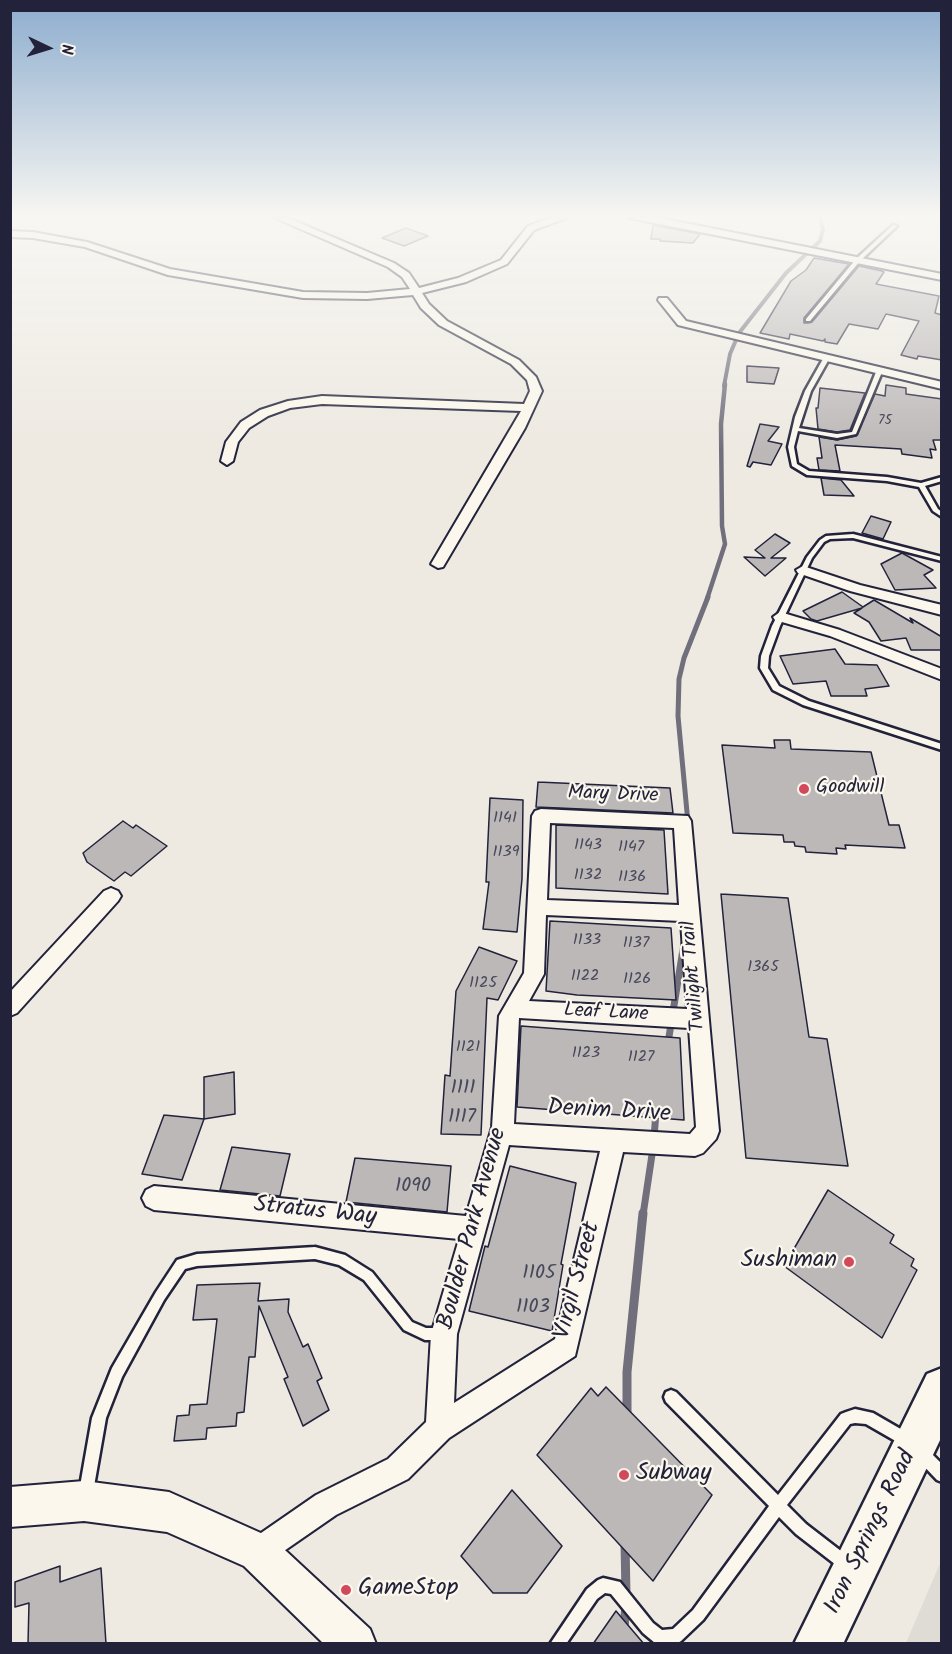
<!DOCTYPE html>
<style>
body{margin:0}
#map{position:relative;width:952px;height:1654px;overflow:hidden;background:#eeeae2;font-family:Kalam,sans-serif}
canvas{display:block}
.frame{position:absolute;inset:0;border:12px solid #22223b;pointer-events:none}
.north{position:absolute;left:18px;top:18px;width:60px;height:60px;-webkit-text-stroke:4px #fbf7ec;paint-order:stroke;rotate:94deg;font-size:16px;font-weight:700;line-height:24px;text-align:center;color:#22223b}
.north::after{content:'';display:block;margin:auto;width:21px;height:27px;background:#22223b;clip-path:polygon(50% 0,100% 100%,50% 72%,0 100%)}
</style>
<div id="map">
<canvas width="952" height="1654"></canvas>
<div class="frame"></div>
<div class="north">N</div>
</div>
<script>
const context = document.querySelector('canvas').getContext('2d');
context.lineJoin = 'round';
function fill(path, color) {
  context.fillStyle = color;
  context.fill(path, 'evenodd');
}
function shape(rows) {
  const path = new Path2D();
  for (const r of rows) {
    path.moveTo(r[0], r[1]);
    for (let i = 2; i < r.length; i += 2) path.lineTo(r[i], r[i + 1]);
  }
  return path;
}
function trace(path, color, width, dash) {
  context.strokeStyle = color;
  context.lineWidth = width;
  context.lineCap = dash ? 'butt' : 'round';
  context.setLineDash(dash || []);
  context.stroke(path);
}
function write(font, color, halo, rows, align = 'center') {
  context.font = font + ' Kalam,sans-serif';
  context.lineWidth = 4.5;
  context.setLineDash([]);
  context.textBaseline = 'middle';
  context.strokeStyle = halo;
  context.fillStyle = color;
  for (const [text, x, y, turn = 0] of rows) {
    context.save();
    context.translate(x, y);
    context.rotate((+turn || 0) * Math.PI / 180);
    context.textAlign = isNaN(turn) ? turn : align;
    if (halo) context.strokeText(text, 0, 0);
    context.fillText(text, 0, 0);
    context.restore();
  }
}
fill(shape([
 [941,1561,941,1643,906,1643]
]), '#dfdbd5');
trace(shape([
 [724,386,730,354,739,333,786,273,820,241,823,229,820,218]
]), '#716f7c', 4);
trace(shape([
 [707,599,725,544,722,526,721,424,725,384]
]), '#716f7c', 4.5);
trace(shape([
 [688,823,678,716,679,679,684,658,708,597]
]), '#716f7c', 5);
trace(shape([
 [668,1043,684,943],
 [654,1138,656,1112],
 [643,1215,653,1148]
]), '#716f7c', 7);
trace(shape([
 [627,1415,627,1372,643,1213],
 [625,1542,626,1595],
 [624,1628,626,1605]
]), '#716f7c', 9);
const building = shape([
 [653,225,700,234,693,243,660,241,660,239,651,239,653,225],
 [406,228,428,236,404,246,382,238,406,228],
 [814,258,849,264,804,318,804,323,812,322,859,266,882,271,884,272,876,284,939,296,935,313,942,315,942,360,918,356,917,359,901,355,919,321,886,314,878,329,849,324,837,344,825,342,825,339,823,341,790,334,789,339,760,333,791,281,806,270,814,258],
 [747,366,779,368,774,384,747,382,747,366],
 [886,385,906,388,906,394,942,399,942,440,933,440,936,450,930,449,932,458,902,454,901,449,835,445,840,471,819,470,817,458,822,458,819,437,837,440,856,436,875,394,885,396,886,385],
 [820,388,865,393,850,430,837,432,818,429,816,408,818,408,820,388],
 [760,424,779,427,768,441,782,444,771,465,753,462,750,467,747,466,760,424],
 [821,478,841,480,854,496,824,495,821,478],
 [871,516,891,522,883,539,862,533,871,516],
 [775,534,790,543,771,558,786,558,765,576,744,557,765,558,755,550,775,534],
 [902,553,933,570,924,575,936,588,895,590,881,564,902,553],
 [842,592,863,607,874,600,913,623,910,618,942,637,942,650,911,650,906,638,881,641,869,622,854,613,862,608,817,621,811,619,803,611,842,592],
 [835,649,845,664,877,665,889,686,865,689,867,696,831,696,826,681,793,684,780,656,835,649],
 [774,740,790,740,791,749,871,752,889,825,899,825,905,848,845,845,846,849,836,848,837,854,806,852,805,847,795,846,794,842,784,842,783,835,733,833,722,745,775,748,774,740],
 [538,782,670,788,673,813,536,807,538,782],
 [490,798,523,800,522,879,517,932,483,929,489,882,486,882,490,798],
 [123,821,133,828,136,825,167,846,131,876,125,872,114,881,87,862,83,853,123,821],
 [556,825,664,830,668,894,556,888,556,825],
 [721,894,788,898,809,1037,827,1039,848,1166,746,1158,721,894],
 [550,921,671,928,676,1000,577,995,546,991,550,921],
 [479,947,517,961,498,1000,487,998,481,1135,441,1134,445,1075,450,1076,456,991,479,947],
 [521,1026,680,1038,684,1120,517,1107,521,1026],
 [234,1072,235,1114,204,1119,204,1077,234,1072],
 [164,1115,204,1119,182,1180,142,1174,164,1115],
 [232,1147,290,1154,280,1196,220,1190,232,1147],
 [355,1158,451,1166,447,1212,346,1202,355,1158],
 [510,1166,576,1183,561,1264,563,1265,552,1331,469,1311,485,1246,488,1247,510,1166],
 [828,1190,894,1235,890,1243,914,1259,911,1266,917,1270,882,1338,784,1266,828,1190],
 [260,1283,258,1301,289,1299,288,1312,303,1347,308,1344,322,1378,317,1381,329,1410,303,1426,284,1379,288,1377,259,1306,255,1357,249,1357,244,1412,237,1413,236,1426,207,1428,206,1439,174,1441,177,1416,189,1415,190,1405,207,1404,217,1319,193,1320,197,1285,260,1283],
 [606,1387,712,1495,653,1581,537,1455,591,1388,598,1396,606,1387],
 [512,1490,562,1546,527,1593,493,1593,461,1556,512,1490],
 [60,1566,60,1582,101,1568,106,1644,28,1644,29,1603,15,1607,15,1582,60,1566],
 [616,1611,644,1644,593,1644,616,1611]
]);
fill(building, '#bcb8b8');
trace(building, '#22223b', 1.5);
const lane = shape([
 [893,225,897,226,860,261,810,321,806,321,806,319,856,259,893,225],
 [826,357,829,359,811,391,799,428,837,434,852,432,876,372,879,370,882,372,856,434,837,438,798,431,794,447,797,464,809,471,887,477,921,483,942,477,942,481,925,486,938,509,942,512,942,517,933,511,919,487,887,481,807,475,792,466,788,447,795,417,805,391,823,359,826,357],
 [853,534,942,557,942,561,853,538,830,539,824,542,812,558,780,626,769,656,768,668,779,686,809,701,942,744,942,750,803,705,773,690,760,668,761,656,772,626,807,557,820,540,826,536,853,534],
 [315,1247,345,1255,372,1272,412,1322,426,1328,443,1328,448,1329,449,1334,448,1339,443,1340,425,1340,404,1330,364,1280,339,1265,315,1259,197,1266,185,1269,164,1300,122,1377,106,1418,93,1492,91,1497,86,1499,81,1497,79,1492,92,1418,112,1368,156,1292,177,1260,197,1254,315,1247],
 [671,1390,676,1392,778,1495,841,1414,846,1412,855,1409,873,1413,911,1435,913,1440,911,1445,906,1447,866,1424,855,1423,850,1424,787,1505,806,1524,850,1558,852,1563,850,1568,845,1570,840,1568,796,1534,779,1517,703,1620,681,1641,676,1644,655,1643,643,1633,611,1594,605,1593,597,1599,566,1644,550,1644,587,1589,598,1580,603,1578,620,1582,653,1623,662,1630,673,1629,693,1610,769,1506,666,1402,664,1397,666,1392,671,1390],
 [923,1448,928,1450,942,1464,942,1482,937,1480,918,1460,916,1455,918,1450,923,1448]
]);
const street = shape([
 [275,218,288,218,394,263,409,273,419,288,458,278,501,260,528,226,549,218,567,218,534,230,507,264,466,282,422,293,429,304,447,321,519,360,536,377,542,391,525,428,443,567,438,568,431,564,521,411,322,404,290,408,268,416,249,428,238,442,233,461,227,465,221,461,226,442,241,422,260,410,288,401,322,396,524,404,530,391,527,380,511,364,439,325,421,308,413,295,367,299,303,298,168,275,85,247,33,238,10,237,10,231,33,232,87,242,170,269,303,292,367,293,410,289,402,277,388,267,275,218],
 [629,218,660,218,942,274,942,280,629,218],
 [659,298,667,298,686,321,942,382,942,389,678,325,658,300,659,298],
 [803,566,860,585,942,605,942,615,850,591,798,573,796,570,803,566],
 [780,612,840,630,942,669,942,680,830,636,775,620,773,617,780,612],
 [541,809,688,816,691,821,719,1131,716,1139,703,1153,695,1156,623,1152,575,1356,449,1438,408,1479,336,1515,268,1562,258,1566,248,1562,244,1552,248,1542,316,1495,388,1459,426,1422,431,1334,459,1239,154,1210,146,1206,142,1198,146,1190,154,1186,466,1216,492,1127,499,1016,524,973,532,816,535,811,541,809],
 [550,823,674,828,679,905,547,900,550,823],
 [546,915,681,921,687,1009,529,1001,544,974,546,915],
 [519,1018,689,1028,696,1127,690,1134,514,1124,519,1018],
 [509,1145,600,1151,555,1339,454,1403,457,1334,509,1145],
 [111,888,118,891,121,896,118,901,17,1013,10,1016,10,992,104,891,111,888]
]);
const secondary = shape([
 [84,1481,169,1492,272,1538,370,1629,376,1644,324,1644,244,1566,167,1532,84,1521,10,1527,10,1487,84,1481]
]);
const primary = shape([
 [942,1368,942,1436,843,1644,794,1644,927,1374,942,1368]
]);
trace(lane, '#22223b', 5);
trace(street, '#22223b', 4);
trace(secondary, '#22223b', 4);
trace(primary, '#22223b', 5);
fill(lane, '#fbf7ec');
fill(street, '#fbf7ec');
fill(secondary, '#fbf7ec');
fill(primary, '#fbf7ec');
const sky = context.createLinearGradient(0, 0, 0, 450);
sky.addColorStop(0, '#8dadce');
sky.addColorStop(0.48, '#f7f6f2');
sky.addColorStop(1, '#f7f6f200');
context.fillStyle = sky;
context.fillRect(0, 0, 952, 450);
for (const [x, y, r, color] of [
 [804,789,6,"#d1495b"],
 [849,1262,6,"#d1495b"],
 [624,1475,6,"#d1495b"],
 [346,1590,6,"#d1495b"]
]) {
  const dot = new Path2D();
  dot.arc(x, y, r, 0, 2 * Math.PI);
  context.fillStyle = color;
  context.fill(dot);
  trace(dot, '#fbf7ec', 2);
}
write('14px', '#48485a', null, [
 ["75",885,422]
]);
write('16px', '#48485a', null, [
 ["1141",505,819],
 ["1143",588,846],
 ["1147",631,848],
 ["1139",506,853],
 ["1132",588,876],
 ["1136",632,878],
 ["1133",587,941],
 ["1137",636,944],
 ["1365",763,968],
 ["1122",585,977],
 ["1126",637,980],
 ["1125",483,984],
 ["1121",468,1048],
 ["1123",586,1054],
 ["1127",641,1058]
]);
write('20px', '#22223b', '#fbf7ec', [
 ["Goodwill",816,789]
], 'left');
write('20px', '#22223b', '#fbf7ec', [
 ["Mary Drive",613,796,2],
 ["Twilight Trail",695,976,-95],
 ["Leaf Lane",606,1014,3]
]);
write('20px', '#48485a', null, [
 ["1111",463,1090],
 ["1117",462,1119],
 ["1090",413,1188],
 ["1105",539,1275],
 ["1103",533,1309]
]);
write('24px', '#22223b', '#fbf7ec', [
 ["Denim Drive",609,1113,3],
 ["Stratus Way",315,1213,6],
 ["Boulder Park Avenue",474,1229,-75],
 ["Virgil Street",579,1281,-75],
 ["Iron Springs Road",872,1533,-64]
]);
write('24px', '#22223b', '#fbf7ec', [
 ["Sushiman",837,1262,"right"],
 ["Subway",636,1475],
 ["GameStop",358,1590]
], 'left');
</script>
